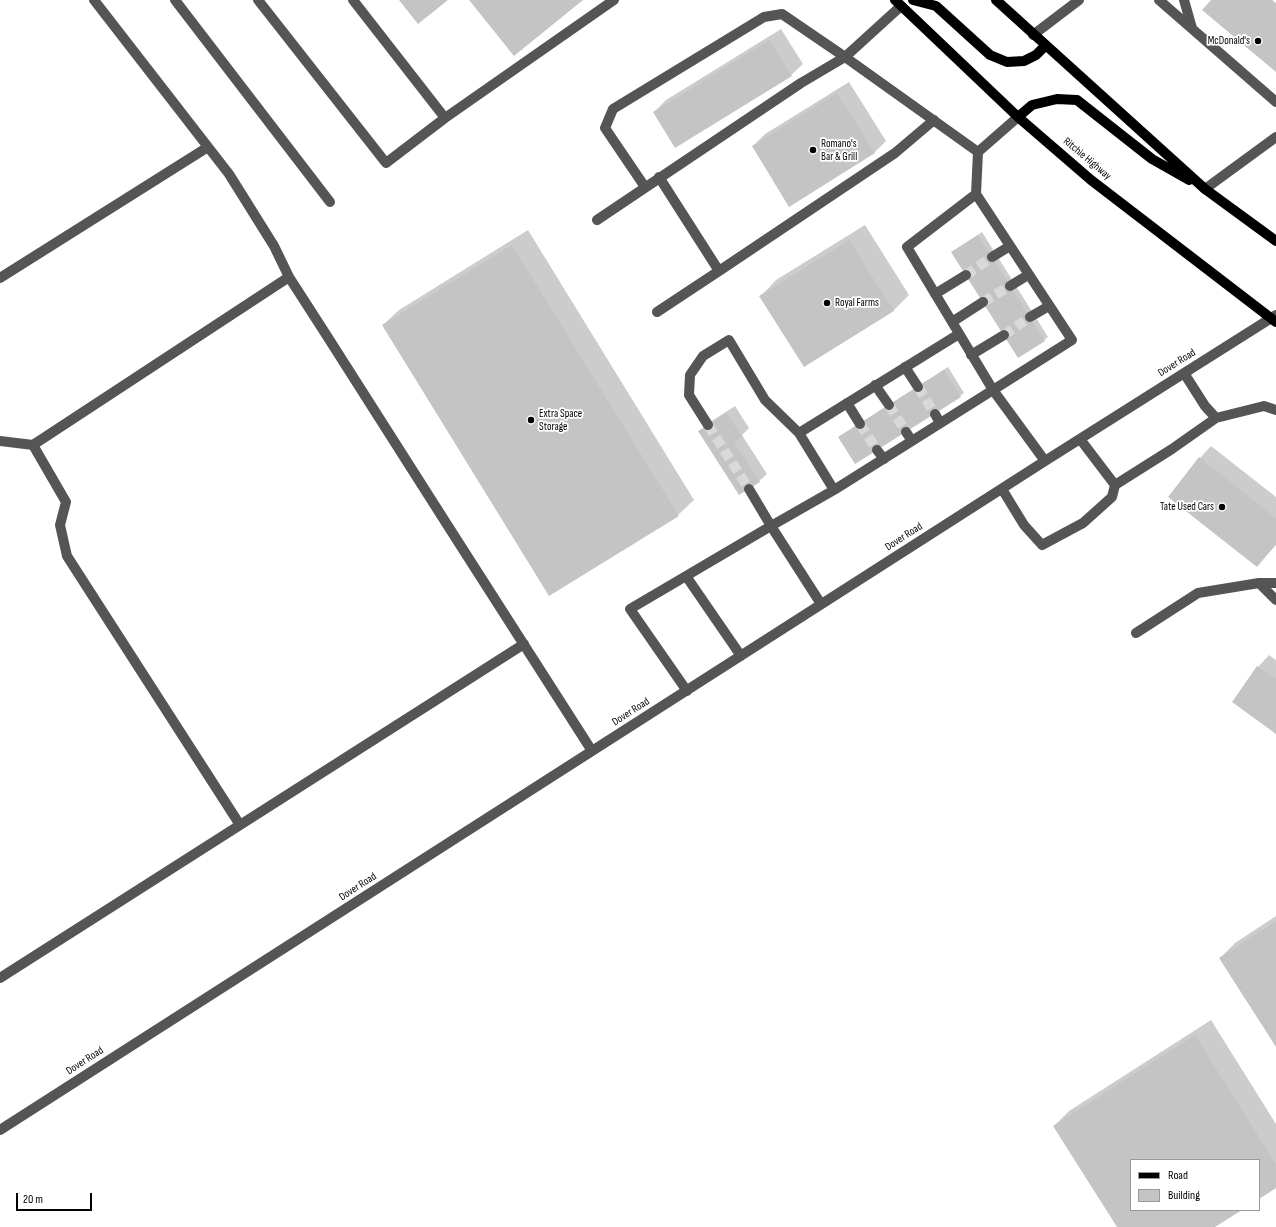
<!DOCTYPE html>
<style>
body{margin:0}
#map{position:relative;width:1276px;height:1227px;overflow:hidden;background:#fff;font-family:"Sofia Sans Condensed",sans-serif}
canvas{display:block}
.legend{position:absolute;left:1130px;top:1159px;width:130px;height:52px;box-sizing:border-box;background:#fff;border:1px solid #999;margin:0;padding:5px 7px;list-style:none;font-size:12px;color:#000}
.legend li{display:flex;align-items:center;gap:8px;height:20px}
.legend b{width:20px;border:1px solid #999}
.scale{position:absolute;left:16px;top:1193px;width:76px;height:18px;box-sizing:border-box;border:2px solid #000;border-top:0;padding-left:5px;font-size:12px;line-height:14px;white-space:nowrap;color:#000;-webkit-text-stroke:3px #fff;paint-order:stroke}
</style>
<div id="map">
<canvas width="1276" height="1227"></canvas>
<ul class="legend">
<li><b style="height:5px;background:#000"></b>Road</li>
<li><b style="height:11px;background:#c4c4c4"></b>Building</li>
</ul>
<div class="scale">20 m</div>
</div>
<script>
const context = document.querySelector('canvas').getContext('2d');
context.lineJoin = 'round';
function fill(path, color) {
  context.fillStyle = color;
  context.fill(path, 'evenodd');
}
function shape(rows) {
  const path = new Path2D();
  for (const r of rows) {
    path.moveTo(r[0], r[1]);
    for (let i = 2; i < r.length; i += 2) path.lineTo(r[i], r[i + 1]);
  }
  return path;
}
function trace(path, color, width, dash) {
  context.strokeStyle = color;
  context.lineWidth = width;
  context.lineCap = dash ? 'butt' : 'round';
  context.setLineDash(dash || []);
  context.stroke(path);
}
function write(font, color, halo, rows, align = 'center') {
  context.font = font + ' "Sofia Sans Condensed",sans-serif';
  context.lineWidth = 3.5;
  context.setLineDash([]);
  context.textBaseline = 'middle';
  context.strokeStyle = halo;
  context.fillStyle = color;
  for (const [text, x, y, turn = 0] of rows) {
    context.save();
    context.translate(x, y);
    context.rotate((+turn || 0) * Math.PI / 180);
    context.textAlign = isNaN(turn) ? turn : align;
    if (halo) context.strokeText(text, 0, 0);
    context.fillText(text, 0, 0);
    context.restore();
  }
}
fill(shape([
 [781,29,803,64,791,75,654,112,666,100],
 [849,82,886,141,874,153,753,146,765,134],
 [865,225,909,295,893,311,761,296,776,280],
 [528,230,694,500,678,515,383,325,399,310],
 [982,232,1048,337,1044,340,952,252],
 [948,367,964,393,960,396,843,434],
 [735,406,749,428,742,435,767,474,759,481,700,431,707,424],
 [1211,446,1276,497,1276,545,1257,566,1200,458],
 [1269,655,1276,660,1276,733,1233,702,1258,667],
 [1276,916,1276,1045,1220,958,1235,943],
 [1211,1020,1276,1124,1276,1187,1259,1198,1259,1160,1131,1160,1131,1210,1240,1210,1213,1227,1118,1227,1054,1126,1069,1111]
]), '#0003');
fill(shape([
 [399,0,448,0,418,24],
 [469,0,583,0,514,56],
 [1211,0,1272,0,1276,3,1276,72,1202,10],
 [769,40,792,76,675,148,653,112],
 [837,93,875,153,789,207,752,146],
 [978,235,1045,341,1018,358,951,252],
 [849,240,894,311,804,367,759,296],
 [512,245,679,516,549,596,382,325],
 [944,370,961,397,855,464,838,437],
 [727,413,742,437,734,442,760,482,739,495,698,431],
 [1199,457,1276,518,1276,544,1257,567,1168,497],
 [1257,666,1276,679,1276,734,1232,702],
 [1276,921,1276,1047,1219,958],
 [1195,1035,1276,1164,1276,1188,1259,1199,1259,1160,1131,1160,1131,1210,1242,1210,1215,1227,1117,1227,1053,1126]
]), '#c4c4c4');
trace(shape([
 [966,275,992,257],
 [983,302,1010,286],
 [1004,335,1030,317],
 [918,387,935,414],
 [889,405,906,432],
 [860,424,877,450],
 [708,425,749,489]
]), '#d9d9d9', 10, [10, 5]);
trace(shape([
 [94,0,229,174,274,246,289,277],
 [175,0,330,202],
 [258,0,386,163,445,118],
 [353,0,445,118,614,0],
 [1159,0,1276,102],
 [1184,0,1192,28],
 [901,6,845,57,978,152],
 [1033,35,1079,0],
 [1018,117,978,152,976,194,1072,340,993,390,1045,461],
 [659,177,719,271,895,153,934,120],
 [1205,189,1276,137],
 [597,220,801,83,845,57,782,14,764,17,613,109,605,128,645,187],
 [992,257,1010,246],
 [0,278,208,147],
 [1010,286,1028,275],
 [935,294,966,275],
 [657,312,719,271],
 [1030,317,1049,306],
 [952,322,983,302],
 [971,355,1004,335],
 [905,367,918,387],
 [1184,373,1205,406,1216,418],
 [875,385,889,405],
 [847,403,860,424],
 [935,414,940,423],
 [708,425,689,395,690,375,703,356,729,340,765,400,799,433],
 [906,432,912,441],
 [0,441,33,445],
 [877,450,884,459],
 [1115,485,1172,449,1216,418,1264,406,1276,410],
 [1002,489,1024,525,1042,545,1083,523,1112,497,1115,485,1080,439],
 [834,490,799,433,959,334],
 [686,576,741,656],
 [1259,583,1276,600],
 [821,604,771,526,834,490,993,390,907,247,976,194],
 [1136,633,1198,593,1259,583,1276,583],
 [524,644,240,825,67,556,60,525,66,502,33,445,289,277,327,336,448,526,592,751],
 [687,691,630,609,771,526,749,489],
 [0,978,240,825],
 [0,1130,1045,461,1276,315]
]), '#555', 10);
trace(shape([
 [895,0,1018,117,1091,180,1276,322],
 [913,0,936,6,990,55,1007,62,1024,61,1036,55,1045,46],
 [996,0,1205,189,1276,241],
 [1018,117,1032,105,1057,99,1077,100,1152,159,1189,180]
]), '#000', 10);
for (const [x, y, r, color] of [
 [1258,41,4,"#000"],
 [813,150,4,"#000"],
 [827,303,4,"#000"],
 [531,420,4,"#000"],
 [1222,507,4,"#000"]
]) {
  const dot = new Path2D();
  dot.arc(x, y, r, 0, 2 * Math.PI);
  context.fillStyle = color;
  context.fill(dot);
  trace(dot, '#fff', 1.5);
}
write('11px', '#000', '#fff', [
 ["McDonald's",1250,41,"right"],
 ["Romano's",821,144],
 ["Bar & Grill",821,157],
 ["Royal Farms",835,303],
 ["Extra Space",539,414],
 ["Storage",539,427],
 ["Tate Used Cars",1214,507,"right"]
], 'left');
write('11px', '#000', '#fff', [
 ["Ritchie Highway",1087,159,40],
 ["Dover Road",1177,363,-32],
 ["Dover Road",904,537,-33],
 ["Dover Road",631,712,-33],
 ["Dover Road",358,887,-33],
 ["Dover Road",85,1061,-33]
]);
</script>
